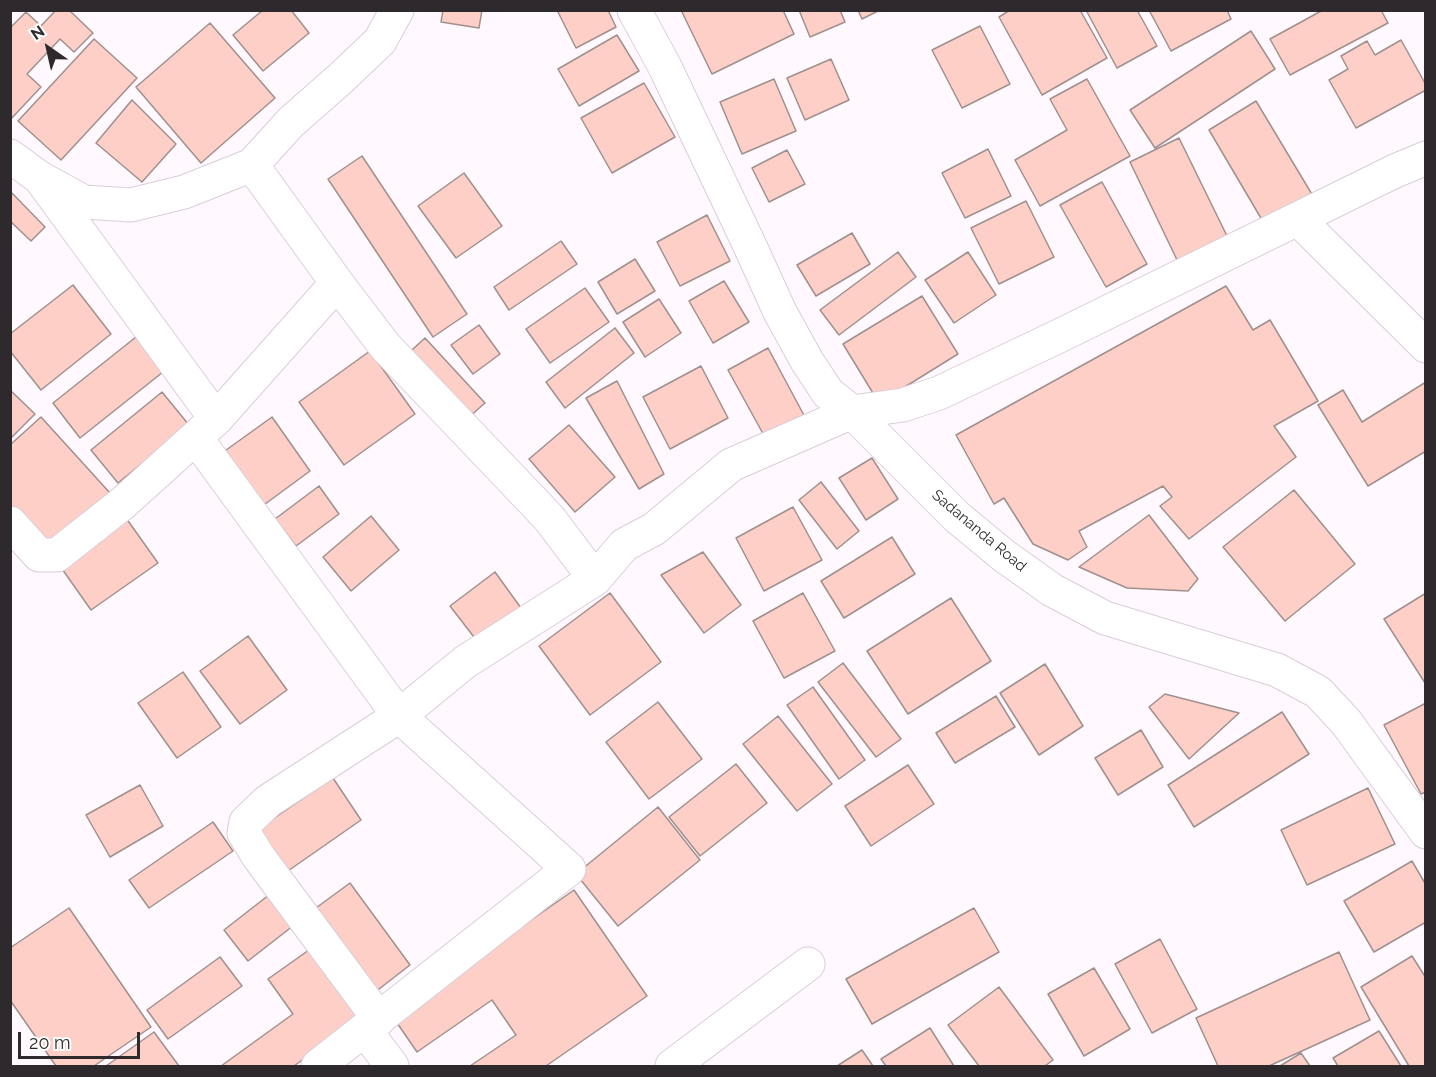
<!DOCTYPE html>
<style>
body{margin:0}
#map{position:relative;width:1436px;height:1077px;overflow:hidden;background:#fff8fe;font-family:Raleway,sans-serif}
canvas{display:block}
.frame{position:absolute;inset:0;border:12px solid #2d292d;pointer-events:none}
.north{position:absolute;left:18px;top:18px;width:60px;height:60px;-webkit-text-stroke:4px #fff;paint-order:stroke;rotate:326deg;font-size:16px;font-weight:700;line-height:24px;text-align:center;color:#2d292d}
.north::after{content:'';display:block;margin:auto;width:21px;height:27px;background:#2d292d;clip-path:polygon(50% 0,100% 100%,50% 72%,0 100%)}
.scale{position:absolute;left:18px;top:1032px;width:122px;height:27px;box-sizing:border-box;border:3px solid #2d292d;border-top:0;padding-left:8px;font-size:18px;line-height:21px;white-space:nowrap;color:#2d292d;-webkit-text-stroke:4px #fff;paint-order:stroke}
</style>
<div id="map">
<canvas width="1436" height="1077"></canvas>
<div class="frame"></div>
<div class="north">N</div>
<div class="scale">20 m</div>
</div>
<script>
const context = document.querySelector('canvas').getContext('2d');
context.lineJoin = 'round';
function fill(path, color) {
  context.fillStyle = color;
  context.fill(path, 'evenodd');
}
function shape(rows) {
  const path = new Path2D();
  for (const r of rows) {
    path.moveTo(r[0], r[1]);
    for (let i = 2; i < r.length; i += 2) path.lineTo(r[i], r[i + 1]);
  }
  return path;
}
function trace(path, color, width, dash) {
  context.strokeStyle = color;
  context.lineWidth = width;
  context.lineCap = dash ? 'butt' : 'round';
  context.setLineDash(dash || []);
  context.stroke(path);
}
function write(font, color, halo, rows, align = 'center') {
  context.font = font + ' Raleway,sans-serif';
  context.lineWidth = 4.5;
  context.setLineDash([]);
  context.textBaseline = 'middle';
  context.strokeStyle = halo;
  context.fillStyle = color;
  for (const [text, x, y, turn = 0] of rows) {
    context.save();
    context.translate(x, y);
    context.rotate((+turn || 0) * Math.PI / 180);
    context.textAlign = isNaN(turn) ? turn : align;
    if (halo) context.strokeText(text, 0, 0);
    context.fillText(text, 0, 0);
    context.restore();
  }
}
const building = shape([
 [56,10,69,10,93,33,74,52,60,39,27,74,41,87,10,120,10,28,26,12,41,26,56,10],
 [263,10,291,10,309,33,263,71,233,35,263,10],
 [443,10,482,10,479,28,441,22,443,10],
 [557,10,608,10,616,27,576,48,557,10],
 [681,10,783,10,794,34,712,74,681,10],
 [799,10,840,10,845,22,810,37,799,10],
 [858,10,880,10,862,19,858,10],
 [1010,10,1080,10,1107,58,1042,95,999,17,1010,10],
 [1086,10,1137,10,1157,46,1117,68,1086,10],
 [1149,10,1227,10,1231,19,1171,51,1149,10],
 [1323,10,1381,10,1388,23,1290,75,1270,39,1323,10],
 [210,23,275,98,201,163,136,87,210,23],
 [980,26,1010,84,962,108,932,50,980,26],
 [1251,31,1275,69,1155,148,1130,110,1251,31],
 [617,35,639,71,579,106,558,69,617,35],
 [94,39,137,78,61,160,18,121,94,39],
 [1401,40,1426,85,1426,90,1356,128,1329,80,1348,69,1341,56,1367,41,1375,55,1401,40],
 [831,59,849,100,805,120,787,78,831,59],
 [774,79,796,131,742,154,720,102,774,79],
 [1087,79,1130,156,1040,206,1015,160,1067,130,1050,99,1087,79],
 [644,83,675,137,612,173,581,118,644,83],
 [132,100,176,144,142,182,96,143,132,100],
 [1256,101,1313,196,1265,225,1209,130,1256,101],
 [1179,138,1228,238,1178,262,1130,162,1179,138],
 [988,149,1011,196,965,218,942,173,988,149],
 [787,150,805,184,769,202,752,168,787,150],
 [362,156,467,314,433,337,328,179,362,156],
 [464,173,502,226,456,258,418,206,464,173],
 [1102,182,1147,264,1106,287,1060,205,1102,182],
 [10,191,45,227,31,241,10,221,10,191],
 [1026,201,1054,257,999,284,971,228,1026,201],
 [707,215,730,261,680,286,657,242,707,215],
 [852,233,870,264,816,296,797,265,852,233],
 [561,241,577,264,509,310,494,287,561,241],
 [898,252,916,277,839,335,820,310,898,252],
 [968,252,996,295,954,323,925,280,968,252],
 [635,259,655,291,617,314,598,282,635,259],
 [724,281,749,322,713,343,689,301,724,281],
 [73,285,111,334,41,390,10,351,10,334,73,285],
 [1226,286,1253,330,1270,320,1318,401,1274,426,1296,457,1189,539,1160,506,1172,497,1163,486,1079,531,1087,547,1068,560,1033,544,1004,498,994,504,956,435,1226,286],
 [585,288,609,322,550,363,526,329,585,288],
 [922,296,958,354,879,403,843,344,922,296],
 [659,299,681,333,645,357,623,322,659,299],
 [479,325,500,354,473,374,451,345,479,325],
 [615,328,634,353,565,408,546,382,615,328],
 [136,337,163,372,80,438,53,403,136,337],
 [425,338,485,403,461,424,402,359,425,338],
 [768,348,806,419,767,441,728,370,768,348],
 [370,351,415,414,344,465,299,402,370,351],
 [701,366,728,418,670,449,643,397,701,366],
 [617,381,664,474,639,489,586,398,617,381],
 [1426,382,1426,451,1368,486,1318,405,1343,390,1362,422,1426,382],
 [10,390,35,414,10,439,10,390],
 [162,392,189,425,118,483,91,450,162,392],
 [41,417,110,493,47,550,10,510,10,445,41,417],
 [272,417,310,471,261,507,222,453,272,417],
 [569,425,615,477,575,512,529,459,569,425],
 [872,458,898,499,866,520,839,478,872,458],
 [821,482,859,531,837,549,799,500,821,482],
 [319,486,339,514,296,546,275,519,319,486],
 [1294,490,1355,564,1285,621,1223,547,1294,490],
 [793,507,822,560,764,591,736,538,793,507],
 [1149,515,1198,579,1188,591,1127,588,1079,567,1149,515],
 [371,516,399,550,351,591,323,557,371,516],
 [126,518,158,563,91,610,60,566,126,518],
 [892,537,915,574,844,618,821,581,892,537],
 [703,552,741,605,704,633,661,575,703,552],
 [495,572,521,608,477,641,450,606,495,572],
 [610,593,661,662,590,715,539,646,610,593],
 [803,593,835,651,784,678,753,621,803,593],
 [1426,593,1426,683,1425,683,1384,619,1426,593],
 [951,598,991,661,908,714,867,651,951,598],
 [248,636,287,690,240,724,200,671,248,636],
 [843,663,901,739,876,757,818,682,843,663],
 [1045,664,1083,726,1039,755,1000,693,1045,664],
 [183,672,221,727,177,758,138,703,183,672],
 [813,687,865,760,839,779,787,705,813,687],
 [1165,694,1239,713,1189,759,1149,707,1165,694],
 [996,696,1015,727,955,763,936,733,996,696],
 [658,702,702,759,649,799,606,742,658,702],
 [1426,703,1426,792,1421,794,1384,725,1426,703],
 [1282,712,1309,754,1194,827,1168,785,1282,712],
 [778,716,832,784,797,811,743,744,778,716],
 [1141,730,1163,767,1118,795,1095,758,1141,730],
 [736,764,767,803,700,856,669,817,736,764],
 [908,765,934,804,871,846,845,806,908,765],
 [333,778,361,820,285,873,255,831,333,778],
 [140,785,163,826,110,857,86,815,140,785],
 [1368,788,1395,844,1307,885,1281,830,1368,788],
 [658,807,700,860,618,926,576,874,658,807],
 [213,822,233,851,149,908,129,880,213,822],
 [1412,861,1426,885,1426,922,1374,952,1344,901,1412,861],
 [350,883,410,965,370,996,309,913,350,883],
 [574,890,647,996,546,1066,470,1066,516,1035,492,1000,417,1052,393,1017,574,890],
 [274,891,298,922,248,961,224,930,274,891],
 [69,908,151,1027,94,1066,56,1066,10,1000,10,948,69,908],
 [974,908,999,952,872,1024,846,979,974,908],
 [1160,939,1197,1009,1152,1033,1115,964,1160,939],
 [316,945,366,1014,294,1066,221,1066,293,1014,268,979,316,945],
 [1339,952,1370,1020,1269,1066,1218,1066,1196,1018,1339,952],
 [1412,956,1426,978,1426,1066,1409,1066,1361,987,1412,956],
 [220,957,242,986,168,1039,147,1010,220,957],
 [1094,968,1130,1029,1084,1056,1048,994,1094,968],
 [999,987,1053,1060,1045,1066,979,1066,948,1025,999,987],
 [930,1028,954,1066,886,1066,881,1059,930,1028],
 [1379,1031,1401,1066,1338,1066,1333,1058,1379,1031],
 [154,1032,179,1066,106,1066,154,1032],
 [862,1050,873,1066,837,1066,862,1050],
 [1301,1053,1310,1066,1280,1066,1301,1053]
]);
fill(building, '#fdcfc7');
trace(building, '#9f908e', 1.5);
const minor = shape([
 [634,10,665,67,750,246,780,312,807,361,828,393,852,412,903,405,939,393,1057,337,1395,171,1426,158],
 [10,156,40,178,84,202,131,205,184,192,252,165],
 [40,178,216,419],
 [1298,219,1426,346],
 [196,438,399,716,569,869,318,1066],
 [10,523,39,555,57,555,123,503,216,419,337,283],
 [595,579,624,545,654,529,731,465,852,412,957,517,1003,555,1052,590,1105,618,1277,670,1318,692,1346,722,1426,832],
 [379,1019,258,856,244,833,246,822,268,801,399,716,465,662,595,579,549,518,385,346,337,283,252,165,291,122,340,79,380,41,397,10],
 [365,1030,392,1066],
 [672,1066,808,964]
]);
trace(minor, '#daced8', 35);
trace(minor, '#fff', 33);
write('15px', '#2d292d', '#fff', [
 ["Sadananda Road",979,531,40]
]);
</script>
